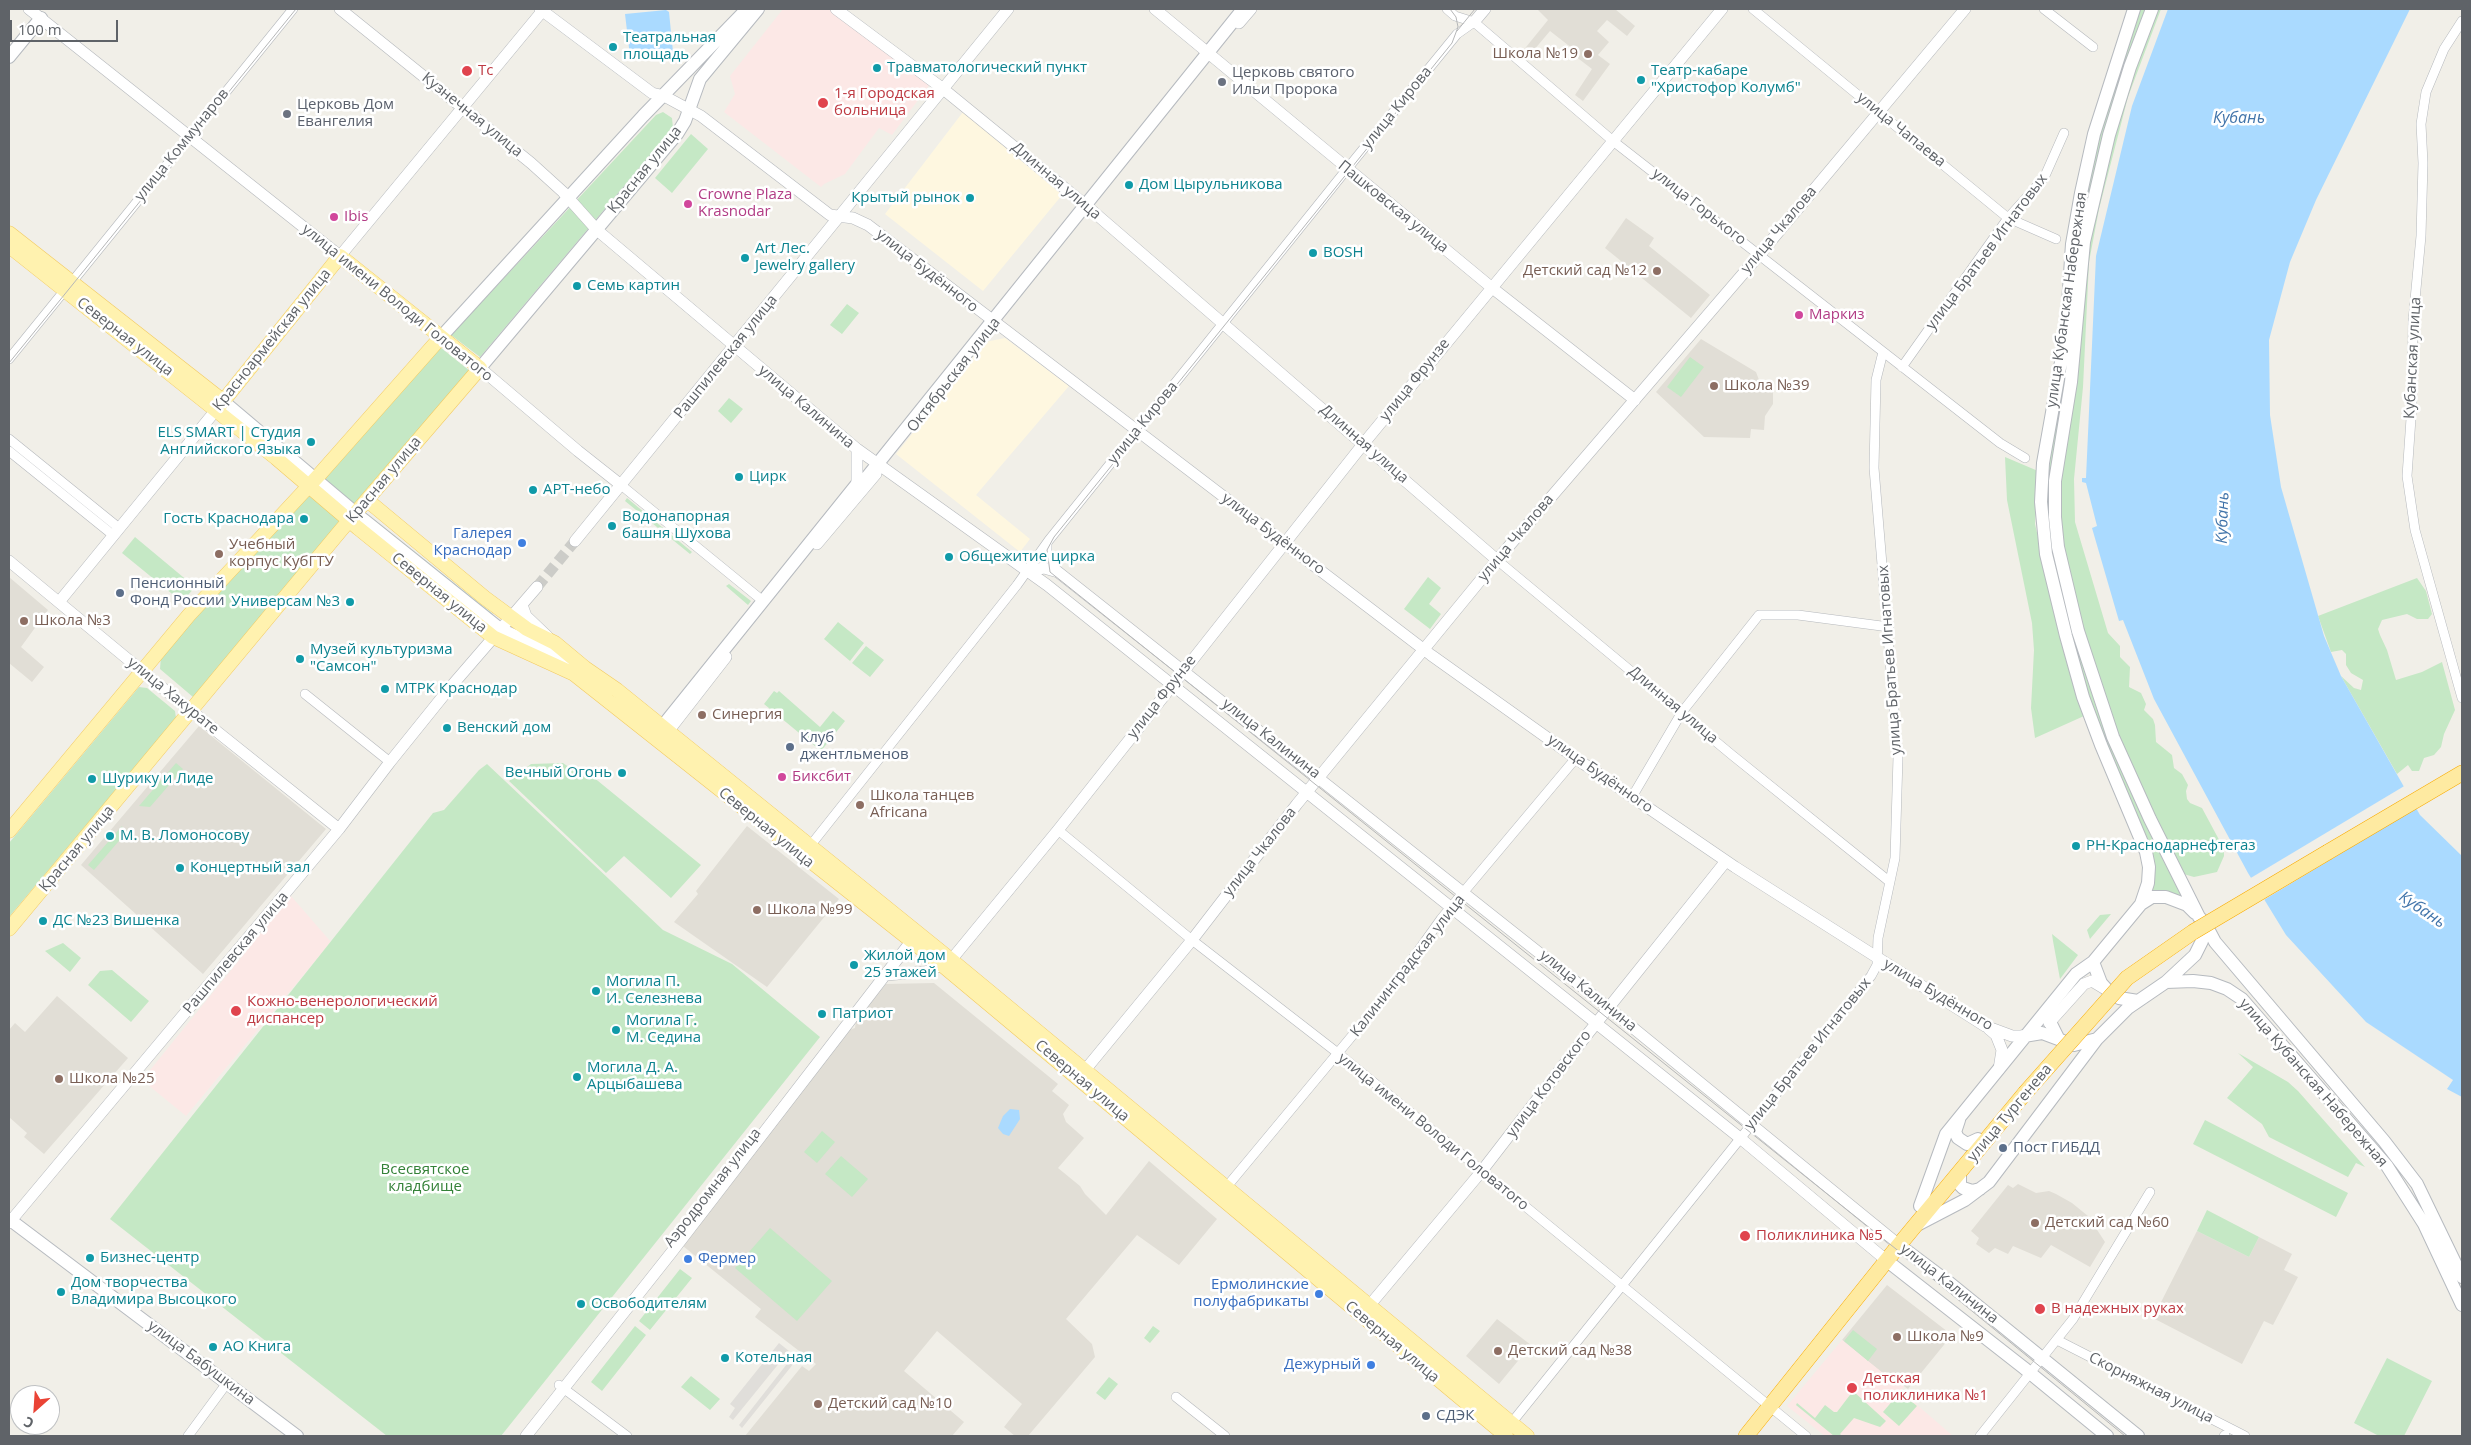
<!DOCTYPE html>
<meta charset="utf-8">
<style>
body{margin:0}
#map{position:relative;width:2471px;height:1445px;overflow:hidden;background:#f1efe8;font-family:"Open Sans",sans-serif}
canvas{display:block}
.frame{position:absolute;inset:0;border:10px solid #5f6368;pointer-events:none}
.north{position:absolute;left:10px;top:1385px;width:50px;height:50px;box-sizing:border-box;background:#fff;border:1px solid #bfc1c3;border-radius:50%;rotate:206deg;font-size:14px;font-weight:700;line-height:20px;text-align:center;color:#5f6368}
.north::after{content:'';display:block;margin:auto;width:18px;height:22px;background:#ea4335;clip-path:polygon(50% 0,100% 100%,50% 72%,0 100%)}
.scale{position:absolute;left:10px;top:20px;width:108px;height:22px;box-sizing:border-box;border:2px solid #5f6368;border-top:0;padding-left:6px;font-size:15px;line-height:18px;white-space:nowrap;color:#5f6368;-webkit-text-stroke:4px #fff;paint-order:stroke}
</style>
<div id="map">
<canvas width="2471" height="1445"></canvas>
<div class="frame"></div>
<div class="north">С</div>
<div class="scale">100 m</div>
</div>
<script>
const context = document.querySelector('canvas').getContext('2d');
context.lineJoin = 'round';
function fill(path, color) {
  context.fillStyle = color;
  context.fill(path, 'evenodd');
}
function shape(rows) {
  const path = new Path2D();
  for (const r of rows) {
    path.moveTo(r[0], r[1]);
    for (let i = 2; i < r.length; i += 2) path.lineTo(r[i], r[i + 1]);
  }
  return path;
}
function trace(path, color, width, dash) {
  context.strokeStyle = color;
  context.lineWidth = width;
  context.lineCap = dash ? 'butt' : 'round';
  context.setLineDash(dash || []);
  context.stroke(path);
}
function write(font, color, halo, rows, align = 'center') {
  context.font = font + ' "Open Sans",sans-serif';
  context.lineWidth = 5;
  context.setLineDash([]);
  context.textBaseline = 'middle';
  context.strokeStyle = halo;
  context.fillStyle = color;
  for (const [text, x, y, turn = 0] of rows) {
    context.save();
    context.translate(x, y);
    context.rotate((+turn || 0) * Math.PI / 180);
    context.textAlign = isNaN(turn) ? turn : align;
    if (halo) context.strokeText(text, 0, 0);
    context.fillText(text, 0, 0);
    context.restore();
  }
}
fill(shape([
 [963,112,1062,195,983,291,885,214],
 [1005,338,1069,386,976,495,1030,539,1020,552,896,454,985,342]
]), '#fef7e0');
fill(shape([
 [779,1343,789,1351,733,1420,729,1417,735,1408,730,1404],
 [794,1355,798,1358,742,1428,739,1425]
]), '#e0deda');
fill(shape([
 [1537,9,1615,9,1635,26,1627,36,1607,20,1597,31,1609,42,1598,55,1610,64,1583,101,1575,95,1592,69,1575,56,1577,52,1550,31,1528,57,1522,52,1548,20],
 [1626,218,1654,238,1649,246,1710,295,1691,318,1605,248],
 [1701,339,1756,372,1759,380,1773,391,1773,404,1765,416,1764,430,1751,429,1750,438,1704,437,1656,392],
 [9,577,48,610,21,647,44,667,32,682,9,663],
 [199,726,326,829,203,974,81,865],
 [747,826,839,899,767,987,674,922,698,894,696,891],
 [934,983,1058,1084,1052,1091,1069,1105,1063,1114,1066,1122,1084,1138,1058,1168,1080,1186,1085,1194,1106,1215,1149,1161,1217,1219,1179,1265,1137,1235,1066,1319,1092,1344,1095,1357,1028,1436,1015,1436,1004,1427,1022,1404,937,1331,904,1371,964,1422,952,1436,745,1436,802,1366,809,1371,816,1364,755,1317,761,1309,683,1246,849,1030,855,1028,856,1021,886,984],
 [57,996,128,1058,44,1154,24,1137,27,1133,9,1117,9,1030,15,1023,25,1032],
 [2018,1184,2036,1193,2049,1191,2056,1194,2072,1203,2088,1216,2105,1242,2090,1267,2051,1245,2041,1258,2013,1246,2008,1254,1995,1248,1989,1253,1976,1244,1979,1238,1971,1231,2008,1185,2013,1188],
 [2197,1231,2249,1257,2259,1237,2292,1254,2284,1270,2298,1277,2273,1325,2264,1321,2242,1364,2153,1318],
 [1887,1285,1952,1335,1908,1389,1885,1372,1883,1374,1842,1340],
 [1497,1319,1531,1345,1499,1384,1466,1356]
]), '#e1ded6');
fill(shape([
 [783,9,829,9,930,84,892,135,879,128,845,174,824,184,821,187,724,112,735,94,730,76],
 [291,896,331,942,186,1116,142,1080],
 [1842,1340,1883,1373,1885,1372,1904,1386,1901,1391,1953,1436,1825,1436,1787,1406]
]), '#fce8e6');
fill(shape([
 [2138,9,2148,9,2116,98,2074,326,2051,488,2074,627,2185,900,2147,896,2152,886,2116,770,2084,684,2047,533,2045,486,2077,240,2103,115],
 [2156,9,2161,9,2128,97,2099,209,2089,262,2083,387,2074,479,2075,522,2108,633,2120,646,2120,657,2130,667,2129,687,2141,693,2146,704,2144,710,2153,719,2155,725,2156,742,2172,755,2174,768,2182,774,2188,785,2186,791,2187,799,2190,803,2202,808,2224,849,2224,856,2217,872,2194,877,2180,873,2111,719,2082,628,2061,538,2059,498,2088,246,2125,95],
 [663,112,672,118,673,128,480,357,451,335,656,115],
 [691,134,708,149,672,193,655,178],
 [847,304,859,313,842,334,830,325],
 [440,347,470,371,355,504,323,479],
 [1690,357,1704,367,1681,397,1667,387],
 [729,398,743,409,731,423,718,411],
 [2005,457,2038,471,2035,524,2066,659,2084,716,2035,738,2031,708,2034,650,2032,623,2007,500],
 [309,494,341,522,193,697,160,669,161,656],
 [627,498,692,552,690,554,625,501],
 [371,517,493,614,490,618,369,520],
 [135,537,195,587,182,602,122,553],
 [1428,577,1441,588,1429,604,1441,614,1430,629,1404,609],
 [2417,578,2426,591,2432,614,2428,619,2417,619,2407,614,2382,620,2378,629,2380,635,2387,650,2396,680,2422,672,2442,662,2455,710,2444,734,2441,747,2434,755,2424,758,2419,771,2412,771,2408,765,2397,774,2341,676,2354,688,2361,690,2363,680,2351,673,2346,665,2346,654,2342,650,2331,652,2318,616],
 [729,584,751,601,748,605,726,586],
 [838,622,864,643,850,661,824,639],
 [866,646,884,660,870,677,852,663],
 [139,687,147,688,175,711,176,718,9,917,9,843],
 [774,691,777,693,779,691,820,727,833,711,845,721,821,751,764,704],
 [176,763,183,769,150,807,139,806],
 [563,763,583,777,587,772,701,865,671,898,624,856,606,873,509,781,531,764],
 [487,764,663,930,732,964,820,1037,501,1436,387,1436,110,1219,433,813,444,810,479,770],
 [122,826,124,835,94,870,88,865],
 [2111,914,2090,939,2087,930,2100,915],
 [2052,934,2078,955,2060,979,2053,941],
 [63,943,81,958,70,972,45,951],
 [112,970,149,1001,131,1022,88,985,100,971],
 [2238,1053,2288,1082,2298,1091,2365,1167,2356,1163,2348,1177,2269,1137,2262,1124,2227,1098,2253,1067],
 [2205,1120,2348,1193,2336,1217,2193,1144],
 [822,1131,835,1142,817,1163,804,1152],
 [841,1156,868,1179,852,1197,825,1174],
 [2207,1210,2259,1237,2249,1257,2197,1231],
 [770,1228,832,1281,797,1321,735,1268],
 [680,1269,692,1278,650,1330,639,1321],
 [635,1326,646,1335,602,1391,591,1382],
 [1153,1326,1160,1331,1150,1343,1144,1338],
 [1853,1330,1877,1349,1868,1361,1844,1341],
 [2387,1358,2432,1381,2404,1436,2379,1436,2354,1423],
 [691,1376,720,1399,710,1410,681,1387],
 [1109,1377,1118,1384,1105,1400,1096,1393],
 [1853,1391,1886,1421,1880,1427,1854,1418,1840,1434,1842,1436,1834,1436,1796,1405,1797,1403,1815,1418,1825,1405,1834,1412,1837,1412],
 [1900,1392,1917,1406,1899,1426,1883,1412]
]), '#c5e8c5');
fill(shape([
 [2168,9,2410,9,2316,200,2290,262,2269,340,2270,415,2281,487,2324,636,2341,676,2420,815,2462,856,2462,1097,2447,1089,2453,1080,2366,1022,2286,935,2248,873,2154,699,2123,620,2119,621,2092,528,2097,526,2086,483,2082,482,2082,478,2086,478,2096,256,2132,106],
 [666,10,669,12,673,52,630,56,625,14],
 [1010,1109,1019,1110,1020,1119,1009,1136,1003,1134,998,1128,1003,1116]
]), '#aadaff');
fill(shape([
 [2406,785,2418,807,2262,901,2249,879]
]), '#f1efe8');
trace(shape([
 [537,587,575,541]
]), '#ccccc8', 11, [11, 5.5]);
const minor = shape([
 [1447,9,1455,16,1474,22,1613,141,2000,443,2025,458],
 [1753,9,2008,218,2056,239],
 [2044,9,2093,47],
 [2462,21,2444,49,2426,92,2421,124,2423,163,2421,236,2413,321,2412,404,2407,476,2415,530,2462,698],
 [72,282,293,9],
 [9,359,65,290],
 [1902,367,2008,218,2044,178,2064,133],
 [9,439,119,528],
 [9,451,113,535],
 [621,485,763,601],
 [1047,544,1047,554,1058,572],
 [1497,560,1732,755,1890,882],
 [305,694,390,762],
 [1632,797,1682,712,1759,615,1798,615,1889,627],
 [1058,830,1192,940,1339,1054,1806,1436],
 [810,846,1017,585,1049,540,1347,169,1457,34,1474,22],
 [1224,1190,1391,989,1441,919,1576,758],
 [2057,1340,2245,1436],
 [559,1385,627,1436],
 [1176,1397,1225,1436],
 [1509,1426,1871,976,1877,965,1878,938,1895,858,1898,757,1874,468,1876,380,1883,352],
 [188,1436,227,1383],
 [1980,1436,2073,1319,2150,1192],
 [2224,1436,2225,1435]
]);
const tertiary = shape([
 [29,9,340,256,544,9],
 [340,9,531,163,563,192,597,230,857,449,1047,585,1740,1138,1886,1260],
 [540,9,652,93,664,96,701,116,830,215,853,218,868,225,1431,655,1584,764,1735,867,1985,1026,2012,1036,2024,1036,2033,1032],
 [836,9,942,88,1089,208,1497,560],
 [1155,9,1491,287,1635,400],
 [1474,22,1485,9],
 [1239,23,1251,9],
 [480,368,578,451,621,485],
 [857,449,857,484],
 [575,541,1008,9],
 [817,544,876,474],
 [9,561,165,690,339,829],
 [1027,571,1044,568,1058,572,1605,1005,1899,1245],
 [59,602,216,410],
 [522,605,526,616,547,636],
 [663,738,726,657],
 [885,975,925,972,942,965,956,954,1058,830,1364,443,1722,9],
 [2049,1023,2084,984,2092,981,2107,990],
 [1989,1029,1996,1035,2002,1050,1999,1069],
 [1081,1075,1192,940,1297,804,1497,560,1760,254,1965,9],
 [9,1223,339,829,390,762,448,690,537,587],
 [1369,1306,1481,1172,1586,1036,1726,861],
 [526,1436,671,1253,916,935]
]);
const secondary = shape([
 [2152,9,2130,67,2109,135,2084,242,2071,382,2055,481,2055,517,2058,547,2078,631,2113,737,2150,819,2199,917,2205,923,2215,942,2384,1141,2417,1184,2462,1277],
 [9,57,41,18],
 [441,337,643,116,747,9],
 [480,368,677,134,685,121,700,79,758,9],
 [223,401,364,520,500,629,574,663],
 [657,733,857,484,867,477,1243,9],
 [2141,904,2152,897,2166,897,2187,905,2195,913],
 [2093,962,2101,983,2110,993,2119,998,2138,1001],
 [2166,982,2195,955,2202,941,2205,923],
 [2053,1003,2050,1022,2058,1038],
 [2024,1036,2042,1033,2074,1045,2097,1039],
 [1959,1120,1955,1132,1958,1138,1967,1144,1978,1139],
 [1960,1174,1960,1185,1963,1188,1972,1191,1980,1189],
 [1920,1206,1946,1134,2076,974,2093,962,2141,904,2148,883,2149,867,2146,852,2101,745,2083,697,2066,636,2046,554,2041,502,2043,463,2066,334,2072,244,2081,193,2094,134,2134,9],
 [9,1219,297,1436],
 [1919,1224,1965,1200,1989,1182,2097,1039,2128,1008,2166,982,2193,981,2211,983,2227,989,2242,999,2387,1166,2424,1224,2462,1305],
 [1899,1245,1947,1281,2138,1436],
 [1886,1260,2024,1368,2107,1436]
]);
const primary = shape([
 [9,233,223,401],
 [9,246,276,458,358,528,493,637,574,674,942,965,1506,1436],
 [367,500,485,598,527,629,555,643,585,668,617,690,950,959,1527,1436],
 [9,831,189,615,319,475,441,337],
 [9,929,341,530,480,368,340,256,216,410]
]);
const trunk = shape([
 [2328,852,2462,773],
 [1746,1436,1899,1245,2025,1093]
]);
trace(minor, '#b5b8bc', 10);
trace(tertiary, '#b5b8bc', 12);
trace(secondary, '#b6babf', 14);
trace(primary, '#f2c960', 15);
trace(trunk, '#f9ab00', 16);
trace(minor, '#fff', 9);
trace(tertiary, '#fff', 11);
trace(secondary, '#fff', 12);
trace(primary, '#fff2af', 14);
trace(trunk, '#feeaa1', 15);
trace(shape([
 [1450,9,1456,17,1458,27,1452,43,1054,537,1047,550,1050,572,1896,1249,2125,1436],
 [1457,31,1475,9],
 [9,363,296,9]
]), '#b6b7b8', 1);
const trunkBridge = shape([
 [2025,1093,2127,978,2193,932,2328,852]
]);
trace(trunkBridge, '#f9ab00', 16, []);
trace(trunkBridge, '#feeaa1', 15);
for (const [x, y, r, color] of [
 [613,47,5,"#0f9aa8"],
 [1588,54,5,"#8d6e63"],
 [877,68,5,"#0f9aa8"],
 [467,71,6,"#e0444e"],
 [1641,80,5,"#0f9aa8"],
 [1222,82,5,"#6b7280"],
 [823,103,6,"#e0444e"],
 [287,114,5,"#6b7280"],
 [1129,185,5,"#0f9aa8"],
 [970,198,5,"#0f9aa8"],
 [688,204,5,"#d1479c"],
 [334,217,5,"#d1479c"],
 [1313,253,5,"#0f9aa8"],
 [745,258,5,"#0f9aa8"],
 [1657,271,5,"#8d6e63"],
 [577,286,5,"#0f9aa8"],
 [1799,315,5,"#d1479c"],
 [1714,386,5,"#8d6e63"],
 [311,442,5,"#0f9aa8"],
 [739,477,5,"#0f9aa8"],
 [533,490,5,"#0f9aa8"],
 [304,519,5,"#0f9aa8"],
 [612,526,5,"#0f9aa8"],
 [522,543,5,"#3f7fe0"],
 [219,554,5,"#8d6e63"],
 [949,557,5,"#0f9aa8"],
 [120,593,5,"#5c6f8a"],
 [350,602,5,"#0f9aa8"],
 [24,621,5,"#8d6e63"],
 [300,659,5,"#0f9aa8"],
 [385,689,5,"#0f9aa8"],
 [702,715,5,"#8d6e63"],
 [447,728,5,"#0f9aa8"],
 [790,747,5,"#5c6f8a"],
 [622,773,5,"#0f9aa8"],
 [782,777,5,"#d1479c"],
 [92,779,5,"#0f9aa8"],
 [860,805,5,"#8d6e63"],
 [110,836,5,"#0f9aa8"],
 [2076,846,5,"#0f9aa8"],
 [180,868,5,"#0f9aa8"],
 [757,910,5,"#8d6e63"],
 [43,921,5,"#0f9aa8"],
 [854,965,5,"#0f9aa8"],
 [596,991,5,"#0f9aa8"],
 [236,1011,6,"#e0444e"],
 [822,1014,5,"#0f9aa8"],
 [616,1030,5,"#0f9aa8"],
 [577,1077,5,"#0f9aa8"],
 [59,1079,5,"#8d6e63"],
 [2003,1148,5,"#5c6f8a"],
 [2035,1223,5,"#8d6e63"],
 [1745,1236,6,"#e0444e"],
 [90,1258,5,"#0f9aa8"],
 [688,1259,5,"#3f7fe0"],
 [61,1292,5,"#0f9aa8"],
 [1319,1294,5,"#3f7fe0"],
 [581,1304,5,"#0f9aa8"],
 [2040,1309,6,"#e0444e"],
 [1897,1337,5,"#8d6e63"],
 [213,1347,5,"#0f9aa8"],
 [1498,1351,5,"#8d6e63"],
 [725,1358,5,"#0f9aa8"],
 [1371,1365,5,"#3f7fe0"],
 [1852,1388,6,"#e0444e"],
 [818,1404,5,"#8d6e63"],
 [1426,1416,5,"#5c6f8a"]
]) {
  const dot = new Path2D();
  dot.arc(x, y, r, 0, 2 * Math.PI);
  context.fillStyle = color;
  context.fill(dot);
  trace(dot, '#fff', 2);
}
write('15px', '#0d838f', '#fff', [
 ["Театральная",623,38],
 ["площадь",623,55],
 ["Травматологический пункт",887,68],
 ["Театр-кабаре",1651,71],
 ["\"Христофор Колумб\"",1651,88],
 ["Дом Цырульникова",1139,185],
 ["Крытый рынок",960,198,"right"],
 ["Art Лес.",755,249],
 ["Jewelry gallery",755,266],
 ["BOSH",1323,253],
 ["Семь картин",587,286],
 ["ELS SMART | Студия",301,433,"right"],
 ["Английского Языка",301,450,"right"],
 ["Цирк",749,477],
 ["АРТ-небо",543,490],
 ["Водонапорная",622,517],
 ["башня Шухова",622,534],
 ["Гость Краснодара",294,519,"right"],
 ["Общежитие цирка",959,557],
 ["Универсам №3",340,602,"right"],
 ["Музей культуризма",310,650],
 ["\"Самсон\"",310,667],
 ["МТРК Краснодар",395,689],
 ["Венский дом",457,728],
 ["Вечный Огонь",612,773,"right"],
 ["Шурику и Лиде",102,779],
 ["М. В. Ломоносову",120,836],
 ["РН-Краснодарнефтегаз",2086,846],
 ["Концертный зал",190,868],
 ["ДС №23 Вишенка",53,921],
 ["Жилой дом",864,956],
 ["25 этажей",864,973],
 ["Могила П.",606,982],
 ["И. Селезнева",606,999],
 ["Патриот",832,1014],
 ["Могила Г.",626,1021],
 ["М. Седина",626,1038],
 ["Могила Д. А.",587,1068],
 ["Арцыбашева",587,1085],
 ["Бизнес-центр",100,1258],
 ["Дом творчества",71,1283],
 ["Владимира Высоцкого",71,1300],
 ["Освободителям",591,1304],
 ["АО Книга",223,1347],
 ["Котельная",735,1358]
], 'left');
write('15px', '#785e54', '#fff', [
 ["Школа №19",1578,54,"right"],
 ["Детский сад №12",1647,271,"right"],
 ["Школа №39",1724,386],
 ["Учебный",229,545],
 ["корпус КубГТУ",229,562],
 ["Школа №3",34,621],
 ["Синергия",712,715],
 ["Школа танцев",870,796],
 ["Africana",870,813],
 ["Школа №99",767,910],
 ["Школа №25",69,1079],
 ["Детский сад №60",2045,1223],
 ["Школа №9",1907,1337],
 ["Детский сад №38",1508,1351],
 ["Детский сад №10",828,1404]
], 'left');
write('15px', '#be3a42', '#fff', [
 ["Тс",478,71],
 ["1-я Городская",834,94],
 ["больница",834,111],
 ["Кожно-венерологический",247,1002],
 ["диспансер",247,1019],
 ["Поликлиника №5",1756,1236],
 ["В надежных руках",2051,1309],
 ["Детская",1863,1379],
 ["поликлиника №1",1863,1396]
], 'left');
write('15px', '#5b616d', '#fff', [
 ["Церковь святого",1232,73],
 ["Ильи Пророка",1232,90],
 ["Церковь Дом",297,105],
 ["Евангелия",297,122]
], 'left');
write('15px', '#5f6368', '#fff', [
 ["улица Кирова",1397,108,-51],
 ["Кузнечная улица",472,115,39],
 ["улица Чапаева",1901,130,39],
 ["улица Коммунаров",182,145,-51],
 ["Красная улица",645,170,-51],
 ["Длинная улица",1056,181,40],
 ["Пашковская улица",1393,207,39],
 ["улица Горького",1699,207,38],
 ["улица Чкалова",1779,230,-50],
 ["улица Братьев Игнатовых",1987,252,-53],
 ["улица Будённого",927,271,38],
 ["улица Кубанская Набережная",2067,300,-82],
 ["улица имени Володи Головатого",397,303,39],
 ["Северная улица",125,337,38],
 ["Красноармейская улица",272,340,-51],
 ["Рашпилевская улица",726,357,-51],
 ["Кубанская улица",2413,358,-87],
 ["Октябрьская улица",954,375,-52],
 ["улица Фрунзе",1415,380,-51],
 ["улица Калинина",806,407,40],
 ["улица Кирова",1143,423,-51],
 ["Длинная улица",1364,444,41],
 ["Красная улица",384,480,-50],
 ["улица Будённого",1273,534,37],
 ["улица Чкалова",1516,538,-50],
 ["Северная улица",439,593,39],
 ["улица Братьев Игнатовых",1890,660,-94],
 ["улица Хакурате",173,696,39],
 ["улица Фрунзе",1162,697,-52],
 ["Длинная улица",1673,705,40],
 ["улица Калинина",1271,739,38],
 ["улица Будённого",1600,774,35],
 ["Северная улица",766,828,39],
 ["Красная улица",77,849,-50],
 ["улица Чкалова",1260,852,-52],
 ["Рашпилевская улица",236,953,-50],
 ["Калининградская улица",1408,966,-52],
 ["улица Калинина",1588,991,39],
 ["улица Будённого",1938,995,31],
 ["улица Братьев Игнатовых",1808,1054,-51],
 ["Северная улица",1082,1081,40],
 ["улица Кубанская Набережная",2313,1083,49],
 ["улица Котовского",1549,1084,-53],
 ["улица Тургенева",2010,1113,-50],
 ["улица имени Володи Головатого",1433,1132,39],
 ["Аэродромная улица",713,1188,-52],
 ["улица Калинина",1949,1284,38],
 ["Северная улица",1392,1342,40],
 ["улица Бабушкина",201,1363,37],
 ["Скорняжная улица",2151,1388,27]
]);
write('15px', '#b23c85', '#fff', [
 ["Crowne Plaza",698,195],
 ["Krasnodar",698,212],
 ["Ibis",344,217],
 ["Маркиз",1809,315],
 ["Биксбит",792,777]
], 'left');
write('15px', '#366cbe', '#fff', [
 ["Галерея",512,534],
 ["Краснодар",512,551],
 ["Фермер",698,1259,"left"],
 ["Ермолинские",1309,1285],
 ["полуфабрикаты",1309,1302],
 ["Дежурный",1361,1365]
], 'right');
write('15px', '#4e5e75', '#fff', [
 ["Пенсионный",130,584],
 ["Фонд России",130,601],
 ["Клуб",800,738],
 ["джентльменов",800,755],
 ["Пост ГИБДД",2013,1148],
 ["СДЭК",1436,1416]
], 'left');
write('15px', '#348238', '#fff', [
 ["Всесвятское",425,1170],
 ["кладбище",425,1187]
]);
write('italic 16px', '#4174aa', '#fff', [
 ["Кубань",2239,118],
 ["Кубань",2223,518,-88],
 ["Кубань",2422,910,34]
]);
</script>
